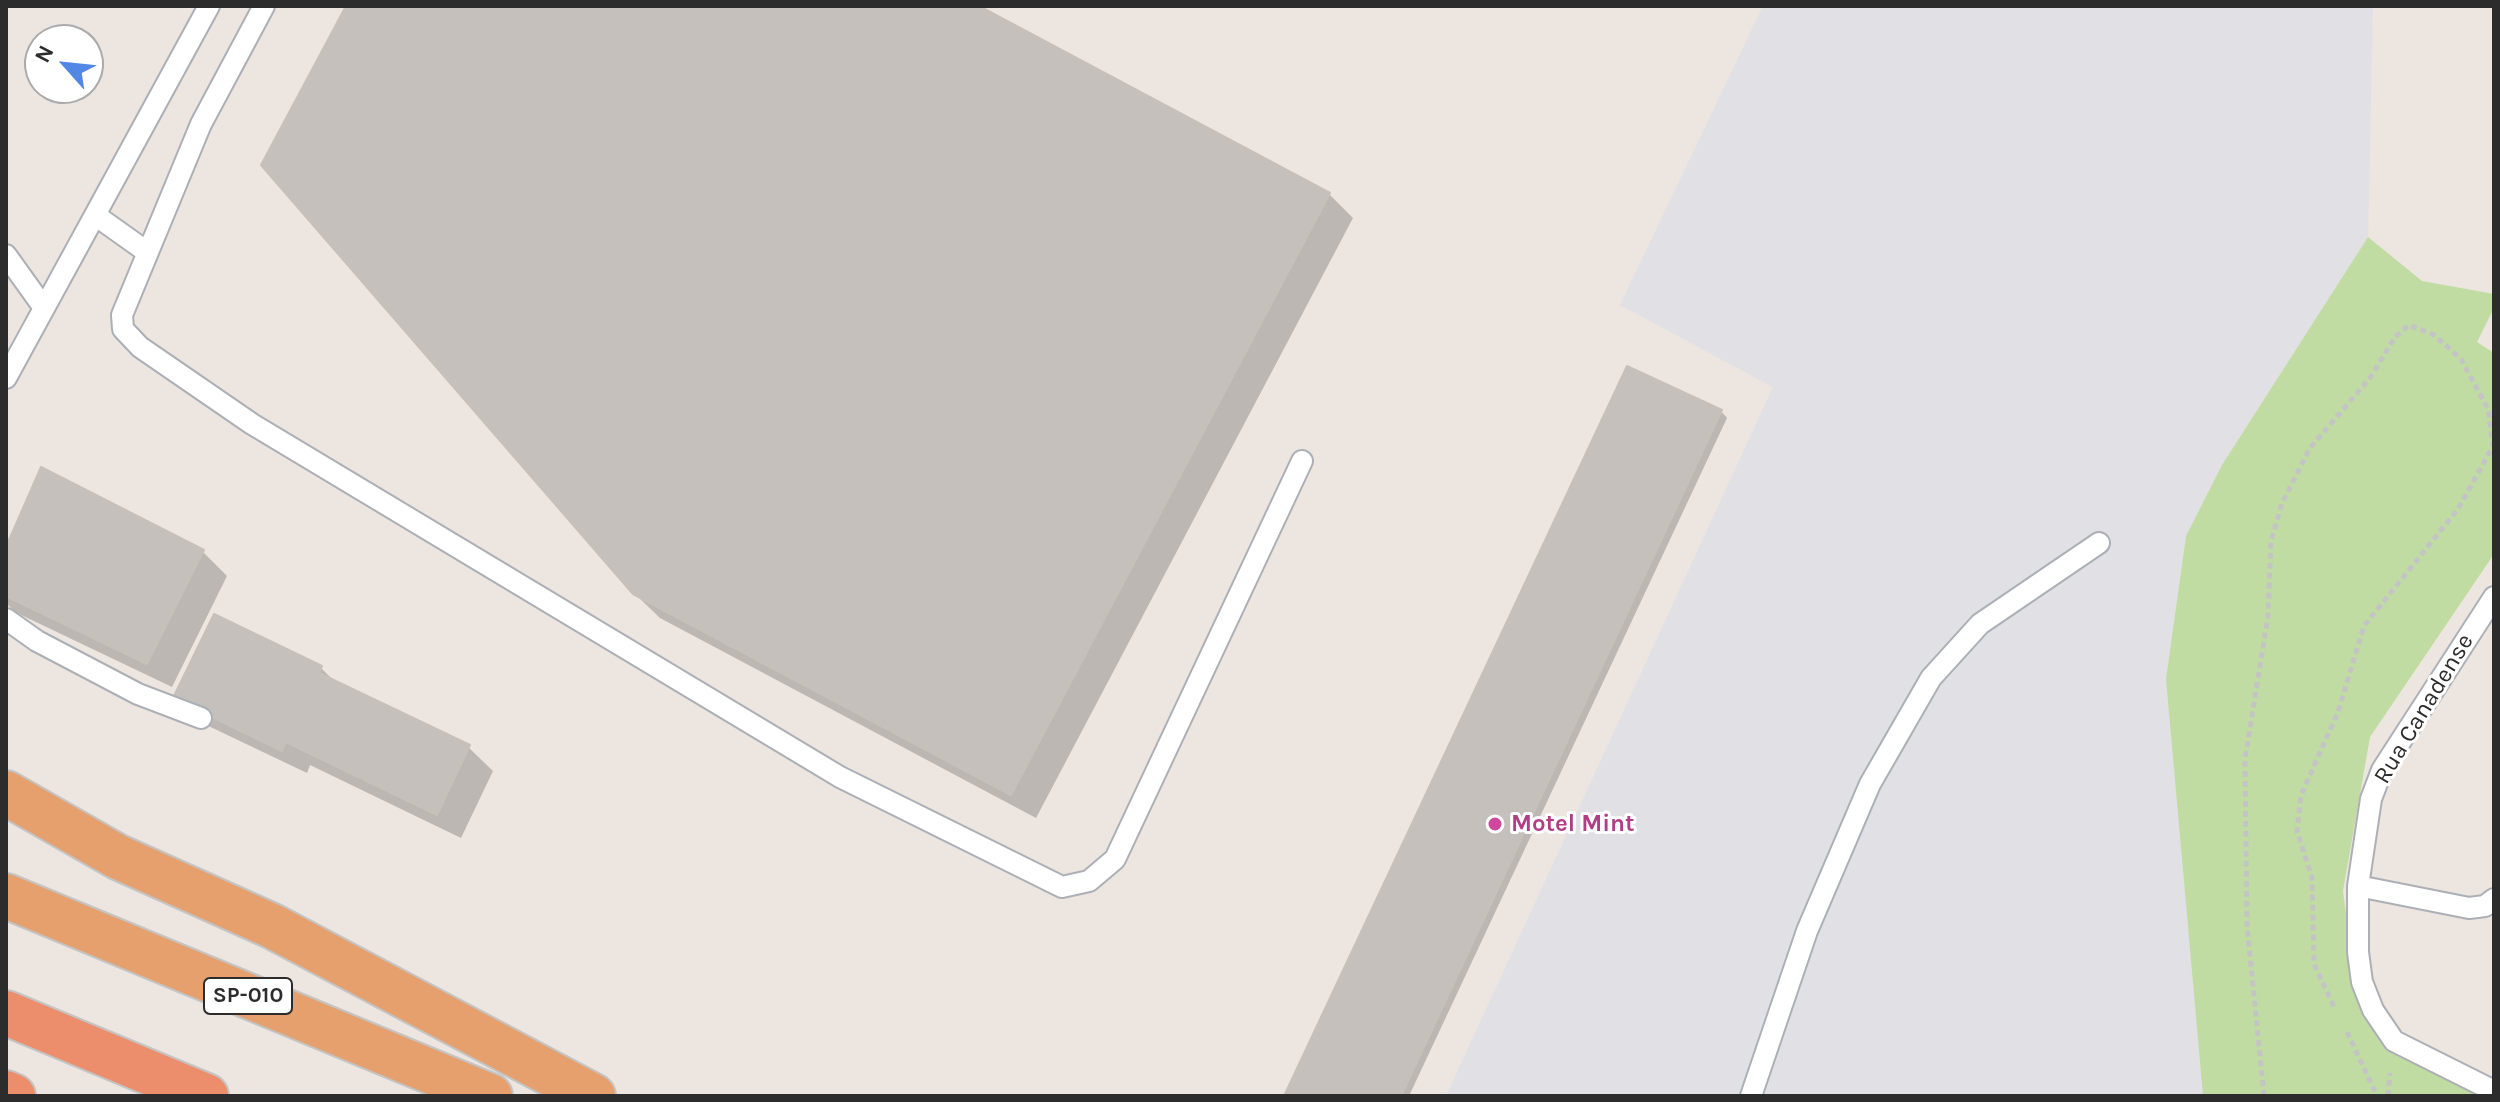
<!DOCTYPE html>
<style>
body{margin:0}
#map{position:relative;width:2500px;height:1102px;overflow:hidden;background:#ece5e0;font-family:Karla,sans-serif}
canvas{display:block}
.frame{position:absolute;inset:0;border:8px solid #2c2c2c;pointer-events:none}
.north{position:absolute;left:24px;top:24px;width:80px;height:80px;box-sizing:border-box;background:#fff;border:2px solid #ababab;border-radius:50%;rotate:297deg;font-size:22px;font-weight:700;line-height:32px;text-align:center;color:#2c2c2c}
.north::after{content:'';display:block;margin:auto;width:28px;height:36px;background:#5387e5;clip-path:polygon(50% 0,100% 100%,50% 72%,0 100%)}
</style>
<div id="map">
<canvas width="2500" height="1102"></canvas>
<div class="frame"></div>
<div class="north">N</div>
</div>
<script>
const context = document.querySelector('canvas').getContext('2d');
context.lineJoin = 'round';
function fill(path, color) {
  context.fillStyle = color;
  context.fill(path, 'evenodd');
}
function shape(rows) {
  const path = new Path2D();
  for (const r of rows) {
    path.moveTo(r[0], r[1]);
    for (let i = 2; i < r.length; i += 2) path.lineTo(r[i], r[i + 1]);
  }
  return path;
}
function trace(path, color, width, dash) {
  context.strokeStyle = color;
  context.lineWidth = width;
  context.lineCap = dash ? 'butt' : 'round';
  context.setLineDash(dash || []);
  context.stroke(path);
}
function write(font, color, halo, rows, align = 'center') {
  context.font = font + ' Karla,sans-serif';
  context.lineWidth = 6;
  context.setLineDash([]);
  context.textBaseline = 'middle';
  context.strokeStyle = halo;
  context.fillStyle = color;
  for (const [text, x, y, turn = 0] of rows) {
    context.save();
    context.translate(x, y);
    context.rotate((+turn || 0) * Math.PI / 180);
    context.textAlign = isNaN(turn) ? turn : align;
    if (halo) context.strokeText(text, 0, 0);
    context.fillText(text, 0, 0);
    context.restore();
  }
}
fill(shape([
 [1763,6,2373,6,2368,237,2222,465,2186,536,2166,679,2203,1096,1446,1096,1773,387,1620,305]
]), '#e0e0e5');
fill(shape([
 [2368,237,2422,281,2494,294,2494,308,2477,342,2494,353,2494,554,2370,737,2343,891,2355,983,2397,1056,2494,1096,2203,1096,2166,679,2186,536,2222,465]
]), '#c0dca3');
fill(shape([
 [348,6,975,6,1329,194,1353,218,1036,818,660,618,634,593],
 [1721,411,1727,418,1409,1096,1286,1096],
 [6,552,203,552,227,576,172,687,15,612,6,603],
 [321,668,337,684,468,747,493,771,461,838,310,765,307,773,200,722,175,698]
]), '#0003');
const building = shape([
 [346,6,979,6,1330,193,1011,795,633,594,261,165,346,6],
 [1627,366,1722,410,1401,1096,1284,1096,1627,366],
 [41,467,204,550,147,664,6,596,6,547,41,467],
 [214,614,322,666,319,673,470,745,437,815,286,742,282,751,173,698,214,614]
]);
fill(building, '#c5c0bb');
trace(building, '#c7c0ba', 2);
const service = shape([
 [264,6,201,124,122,315,123,329,140,347,252,424,840,777,1062,887,1089,881,1115,859,1302,461],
 [95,215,209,6],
 [6,255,44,308],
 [6,378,95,215,147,252],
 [2494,597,2382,770,2371,799,2358,886,2358,952,2362,982,2373,1010,2394,1041,2494,1091],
 [6,619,37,641,138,694,201,718],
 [2358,886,2469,908,2485,906,2494,899],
 [1751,1096,1807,931,1870,784,1931,678,1980,624,2099,543]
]);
const trunk = shape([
 [6,793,118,857,272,926,593,1096],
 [6,896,490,1096]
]);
const motorway = shape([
 [6,1013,206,1096],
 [6,1093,13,1096]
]);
trace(service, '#acb0b6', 24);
trace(trunk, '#c4c4c4', 48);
trace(motorway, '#c4c4c4', 48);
trace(shape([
 [2347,1032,2377,1096],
 [2264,1096,2247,926,2245,759,2268,616,2271,541,2282,503,2310,448,2370,378,2395,337,2409,325,2434,335,2461,359,2488,409,2493,446,2458,509,2364,626,2338,712,2301,795,2297,831,2312,878,2314,964,2335,1009],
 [2388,1096,2390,1073]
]), '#c4c4c4', 5, [6, 4]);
trace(service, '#fff', 20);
trace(trunk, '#e6a06e', 44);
trace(motorway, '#ec8d6b', 44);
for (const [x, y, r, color] of [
 [1495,824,8,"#d1479c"]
]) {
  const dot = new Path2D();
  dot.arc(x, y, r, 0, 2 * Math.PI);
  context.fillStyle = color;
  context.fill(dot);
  trace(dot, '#fff', 3);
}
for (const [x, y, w] of [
 [248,996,88]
]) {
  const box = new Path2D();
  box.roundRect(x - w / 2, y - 18, w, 36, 6);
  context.fillStyle = '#fff';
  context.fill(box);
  trace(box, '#2c2c2c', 2);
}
write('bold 22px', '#2c2c2c', null, [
 ["SP-010",248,996]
]);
write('24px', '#2c2c2c', '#fff', [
 ["Rua Canadense",2424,709,-59]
]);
write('bold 24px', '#b23c85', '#fff', [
 ["Motel Mint",1511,824]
], 'left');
</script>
